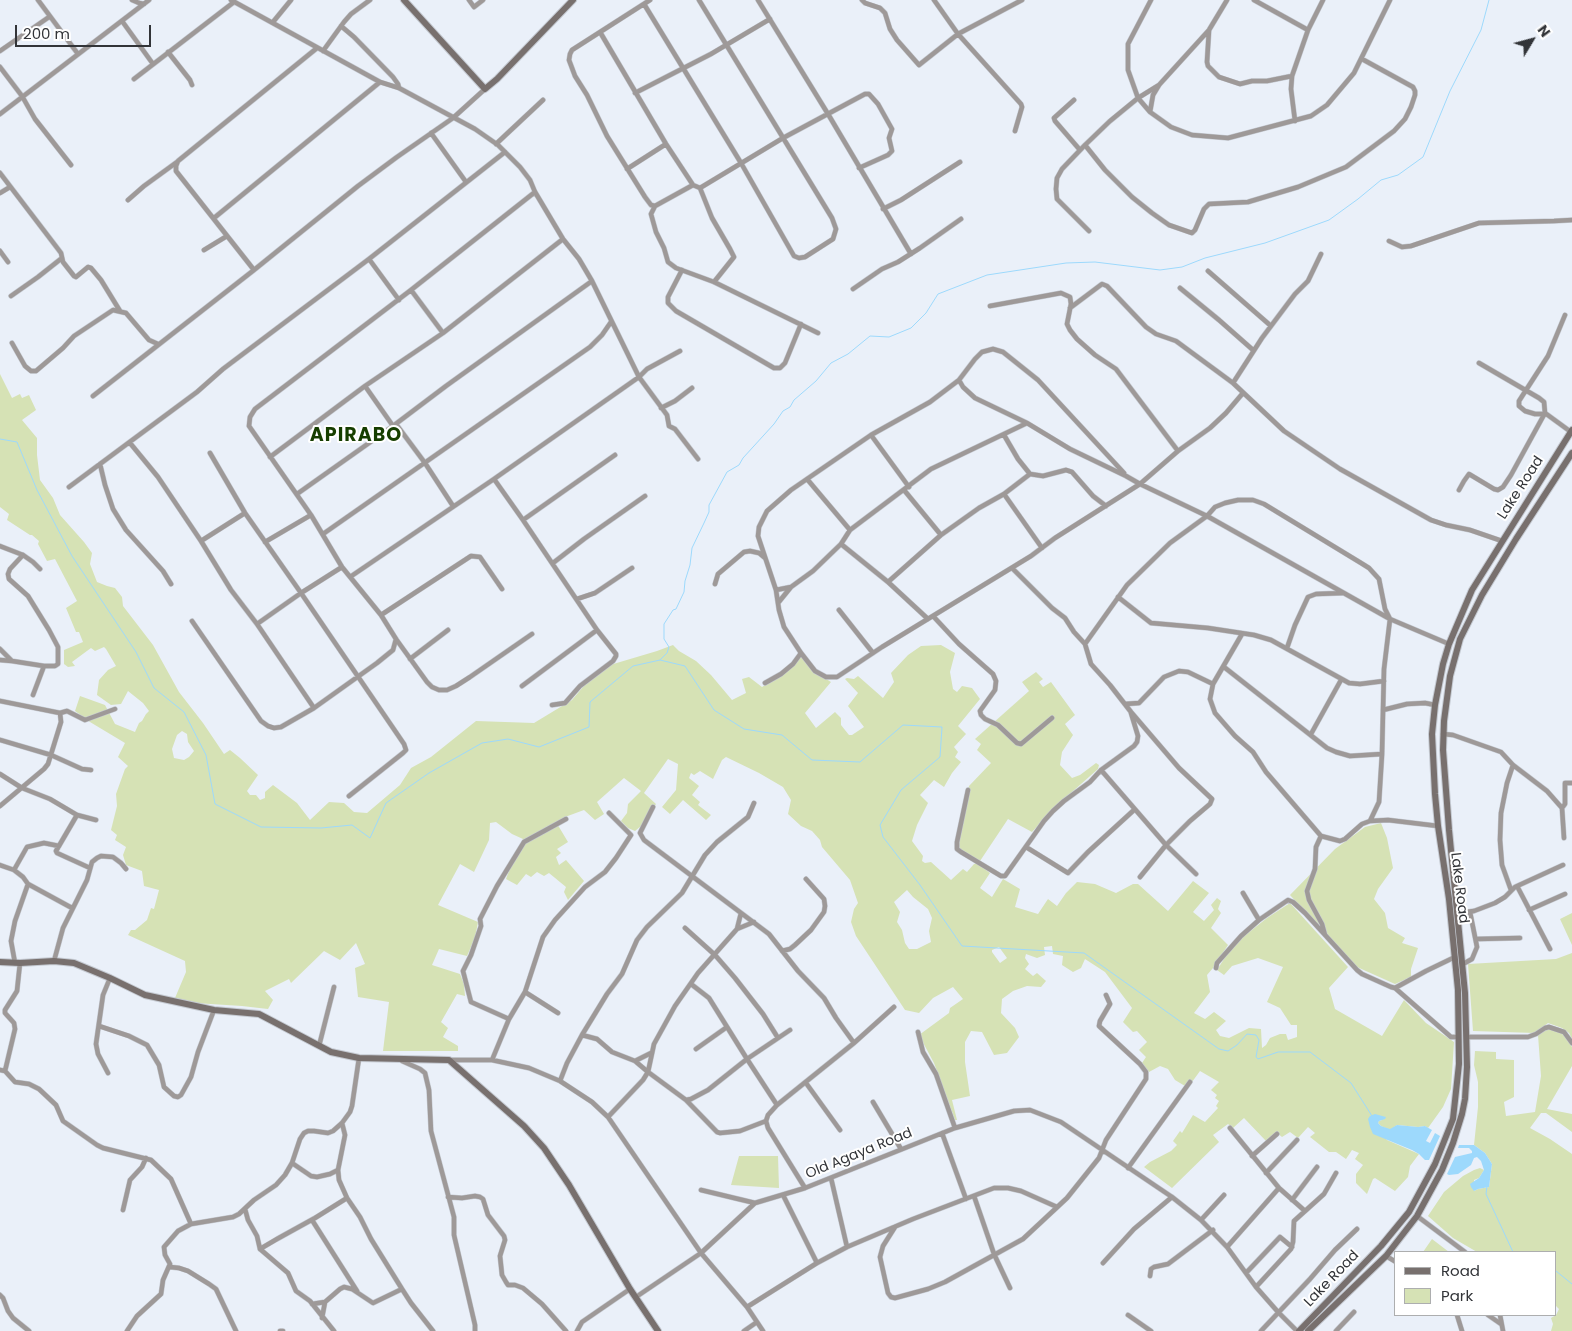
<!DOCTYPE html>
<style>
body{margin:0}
#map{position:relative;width:1572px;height:1331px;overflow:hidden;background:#eaf0f9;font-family:Poppins,sans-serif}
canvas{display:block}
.legend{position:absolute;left:1394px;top:1251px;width:162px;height:65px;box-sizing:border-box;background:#fff;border:1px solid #adaeaf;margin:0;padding:6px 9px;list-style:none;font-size:15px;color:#323438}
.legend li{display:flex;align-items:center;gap:10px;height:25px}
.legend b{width:25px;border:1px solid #adaeaf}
.north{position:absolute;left:1507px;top:15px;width:50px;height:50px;-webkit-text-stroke:4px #fff;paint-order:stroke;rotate:53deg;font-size:14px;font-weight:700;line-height:20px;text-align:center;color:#323438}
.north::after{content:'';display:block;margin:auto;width:18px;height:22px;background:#323438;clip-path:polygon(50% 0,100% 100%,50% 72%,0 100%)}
.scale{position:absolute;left:15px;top:25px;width:136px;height:22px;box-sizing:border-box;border:2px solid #323438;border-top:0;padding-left:6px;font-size:15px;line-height:18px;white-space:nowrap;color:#323438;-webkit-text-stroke:4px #fff;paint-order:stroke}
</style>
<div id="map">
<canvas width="1572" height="1331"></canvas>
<ul class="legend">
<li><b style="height:6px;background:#78706e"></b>Road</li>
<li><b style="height:14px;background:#d6e2b5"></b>Park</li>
</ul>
<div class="north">N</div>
<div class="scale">200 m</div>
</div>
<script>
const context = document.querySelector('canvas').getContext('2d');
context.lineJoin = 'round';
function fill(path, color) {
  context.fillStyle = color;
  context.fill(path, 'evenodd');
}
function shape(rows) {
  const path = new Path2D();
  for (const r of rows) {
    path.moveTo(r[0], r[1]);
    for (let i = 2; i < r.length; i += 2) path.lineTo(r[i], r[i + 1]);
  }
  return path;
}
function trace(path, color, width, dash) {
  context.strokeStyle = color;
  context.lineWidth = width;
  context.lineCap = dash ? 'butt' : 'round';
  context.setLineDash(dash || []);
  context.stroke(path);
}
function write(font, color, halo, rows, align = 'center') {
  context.font = font + ' Poppins,sans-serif';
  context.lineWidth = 4;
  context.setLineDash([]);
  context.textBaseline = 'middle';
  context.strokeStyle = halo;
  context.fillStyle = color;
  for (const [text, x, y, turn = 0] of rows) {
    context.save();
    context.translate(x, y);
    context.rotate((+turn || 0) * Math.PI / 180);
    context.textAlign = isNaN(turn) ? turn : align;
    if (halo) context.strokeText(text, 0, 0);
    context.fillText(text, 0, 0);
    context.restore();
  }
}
fill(shape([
 [0,374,12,398,20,394,22,398,29,395,36,410,22,420,37,438,37,455,40,480,53,498,60,515,84,542,92,553,90,564,97,582,107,586,115,588,122,597,123,606,153,645,179,692,203,723,224,754,230,750,240,758,258,775,247,791,250,795,256,795,260,800,265,798,265,792,273,785,297,803,310,820,329,802,344,803,354,812,367,813,400,785,411,768,431,757,476,721,534,723,572,700,588,681,610,665,657,651,673,645,679,651,696,661,711,675,732,700,746,693,742,679,749,677,762,687,790,669,802,656,815,672,831,682,805,713,816,728,835,712,841,718,841,725,849,735,852,735,864,727,848,706,858,693,845,679,847,678,854,679,858,676,883,698,894,682,891,673,908,655,921,646,941,645,955,653,950,672,953,689,957,692,962,686,972,688,980,699,958,726,966,734,954,747,958,752,955,757,961,762,952,773,944,787,934,780,920,795,928,803,917,825,912,841,923,856,922,861,925,863,931,862,951,880,963,869,967,872,974,864,977,863,990,873,980,888,992,897,1003,879,1020,889,1015,907,1038,914,1048,899,1057,906,1066,893,1077,882,1095,884,1116,893,1133,884,1138,884,1168,911,1193,881,1209,893,1193,912,1204,921,1214,910,1211,905,1217,898,1221,901,1218,909,1221,913,1211,928,1228,945,1213,968,1207,975,1210,992,1194,1013,1205,1019,1214,1012,1226,1021,1216,1030,1220,1036,1229,1038,1249,1028,1261,1029,1262,1048,1266,1045,1270,1038,1280,1034,1286,1034,1288,1040,1297,1037,1297,1025,1291,1025,1280,1008,1267,1002,1283,967,1258,958,1232,966,1224,975,1217,970,1229,951,1243,937,1267,918,1290,903,1348,967,1329,988,1335,1009,1382,1036,1404,1000,1426,1023,1454,1042,1451,1089,1443,1107,1428,1128,1425,1126,1418,1127,1397,1125,1390,1130,1381,1126,1378,1123,1379,1121,1382,1120,1370,1116,1387,1140,1419,1154,1410,1166,1408,1177,1395,1191,1375,1178,1373,1179,1367,1194,1356,1183,1356,1174,1363,1165,1355,1159,1359,1153,1352,1150,1346,1159,1336,1152,1329,1152,1310,1137,1315,1133,1308,1127,1298,1138,1290,1132,1282,1137,1277,1133,1266,1141,1244,1118,1233,1128,1228,1124,1213,1135,1219,1142,1172,1188,1144,1167,1150,1162,1171,1151,1177,1145,1173,1141,1180,1131,1182,1133,1193,1115,1205,1122,1218,1108,1216,1106,1219,1101,1215,1098,1217,1095,1211,1090,1219,1082,1200,1071,1192,1082,1185,1086,1175,1080,1168,1069,1160,1066,1149,1072,1142,1063,1146,1057,1139,1050,1147,1042,1137,1031,1133,1032,1123,1022,1132,1008,1105,972,1085,959,1081,968,1073,972,1062,965,1063,956,1053,954,1052,946,1044,947,1045,955,1037,958,1026,954,1025,958,1029,964,1025,969,1033,976,1037,973,1046,981,1041,987,1027,986,1013,991,1002,999,1001,1013,1015,1028,1019,1037,1007,1053,994,1055,982,1032,971,1031,965,1042,965,1062,970,1096,952,1100,957,1120,955,1120,934,1063,919,1035,949,1013,950,1008,963,999,953,987,933,998,919,1013,905,1010,856,936,851,922,854,909,858,903,850,880,822,847,820,840,812,831,801,826,788,814,791,800,783,787,759,773,726,757,722,760,713,779,700,771,694,775,691,773,689,778,699,786,692,795,700,802,698,805,711,815,706,820,683,800,670,814,662,807,676,790,678,764,668,759,644,793,656,804,641,826,635,831,628,828,621,821,627,813,628,804,641,791,624,778,597,802,604,814,595,820,584,810,565,817,556,822,568,842,557,849,561,853,556,857,559,865,566,860,584,881,568,900,564,892,566,887,549,873,544,876,537,872,531,877,526,874,517,885,506,879,515,854,523,839,512,834,496,822,490,823,489,840,474,872,460,864,438,905,478,922,475,938,467,956,439,949,432,965,460,974,464,984,465,996,457,994,441,1022,448,1028,443,1037,458,1046,458,1051,383,1051,389,1002,358,997,355,968,365,964,356,943,340,960,324,951,291,983,289,979,265,991,273,1000,268,1009,242,1006,195,1003,175,998,186,972,185,961,128,935,131,930,135,930,147,920,151,908,154,909,159,890,144,886,142,871,126,865,123,855,126,847,115,840,117,835,111,830,117,806,116,794,125,769,128,766,118,757,125,743,90,722,75,711,80,696,105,705,115,724,135,732,139,723,142,721,146,714,149,711,143,703,128,691,121,704,111,705,97,695,99,680,108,670,116,666,106,649,104,647,95,651,91,648,72,662,75,666,68,667,64,664,64,650,83,642,79,632,76,632,66,608,77,601,55,559,47,561,38,544,39,541,32,535,30,535,7,520,9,514,0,507],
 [182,731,187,734,188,742,194,751,189,757,184,760,174,758,172,749,177,735],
 [907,890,913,897,928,909,932,918,929,931,931,942,917,949,909,949,905,943,902,930,897,922,900,912,894,902],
 [999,947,1007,958,1000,963,992,952,992,950],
 [1036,672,1043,679,1039,682,1043,687,1051,682,1075,715,1065,724,1073,735,1062,752,1060,765,1072,778,1080,775,1096,763,1099,765,1098,769,1055,807,1032,832,1008,819,980,861,960,849,958,843,969,786,991,763,977,750,981,744,975,739,1029,691,1022,682],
 [1381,823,1387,838,1393,868,1378,889,1374,899,1385,913,1388,928,1405,938,1402,943,1418,948,1411,969,1411,977,1395,984,1357,967,1349,961,1290,895,1335,849,1365,827],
 [1572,913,1572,945,1560,919],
 [1572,953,1572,1039,1569,1033,1562,1028,1548,1023,1535,1033,1473,1031,1468,964,1556,959],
 [1547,1029,1551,1029,1564,1034,1572,1047,1572,1066,1547,1109,1572,1114,1572,1132,1546,1113,1541,1113,1530,1128,1550,1139,1572,1154,1572,1331,1551,1331,1553,1324,1551,1318,1556,1315,1559,1309,1556,1306,1556,1252,1477,1252,1453,1238,1428,1216,1444,1192,1463,1176,1474,1170,1480,1168,1484,1170,1479,1178,1474,1180,1474,1191,1478,1189,1489,1187,1492,1164,1485,1153,1474,1145,1478,1107,1478,1082,1474,1065,1475,1051,1496,1052,1496,1059,1514,1060,1514,1097,1504,1102,1506,1116,1535,1112,1541,1076,1538,1035],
 [739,1156,778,1156,779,1188,731,1185],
 [1432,1239,1449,1252,1423,1252]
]), '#d6e2b5');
fill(shape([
 [1375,1114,1386,1117,1385,1119,1379,1121,1378,1123,1381,1126,1390,1129,1397,1125,1418,1127,1425,1126,1432,1130,1426,1141,1430,1143,1435,1133,1440,1136,1429,1160,1425,1160,1419,1154,1412,1150,1373,1134,1370,1127,1368,1119,1370,1116],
 [1459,1145,1474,1145,1485,1153,1492,1164,1489,1187,1478,1189,1474,1191,1471,1187,1470,1184,1479,1178,1484,1170,1481,1161,1477,1157,1474,1158,1471,1165,1458,1174,1449,1175,1447,1174,1455,1157,1472,1153,1472,1151,1469,1148,1458,1148]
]), '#9dd9fc');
trace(shape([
 [0,439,17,442,37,490,72,556,136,652,154,688,184,712,206,755,215,804,261,827,321,828,352,825,370,838,386,803,429,773,482,743,508,739,539,747,589,727,590,702,633,666,660,660,685,666,714,710,744,729,782,735,812,760,860,762,903,725,942,727,940,757,901,790,880,825,883,837,920,885,962,946,1084,953,1219,1049,1228,1051,1237,1045,1247,1034,1256,1035,1259,1040,1256,1057,1258,1059,1278,1052,1310,1052,1351,1083,1372,1116],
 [660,660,667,653,669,647,664,639,664,624,673,610,676,609,684,592,685,581,690,565,692,548,704,523,709,512,709,505,727,472,739,465,743,458,774,424,783,411,790,407,794,400,816,381,831,363,848,354,870,336,889,337,911,328,926,313,938,294,987,275,1066,263,1095,262,1160,270,1182,267,1205,258,1265,243,1329,220,1358,199,1381,180,1398,175,1423,157,1450,91,1481,30,1489,0],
 [1487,1186,1486,1194,1513,1252],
 [1556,1271,1572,1284]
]), '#9dd9fc', 1);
const street = shape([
 [38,0,78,54],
 [132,0,139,3,144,4],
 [231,0,380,82,399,88,475,129,498,145,520,167,530,180,535,192,563,239,579,259,592,281,639,377,667,415,669,426,675,429,698,459],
 [469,0,474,7,483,0],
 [650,0,572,50,570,54,569,60,575,76,587,95,607,136,645,197,651,205,655,206,693,185],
 [758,0,828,114,911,254],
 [862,0,865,3,880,8,885,13,890,29,897,40,919,65,958,34,1022,0],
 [934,0,958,34,1021,104,1022,107,1015,131],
 [1151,0,1128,44,1128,70,1138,98,1150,112,1171,127,1192,135,1228,138,1311,116,1327,105,1354,73,1390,0],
 [1254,0,1308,30],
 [644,4,741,163,794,256,799,258,805,257,833,239,836,229,832,218,699,0],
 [122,21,153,64],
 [273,22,291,0],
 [341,26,354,37,393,77,398,84,399,88],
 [1209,30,1207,62,1208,66,1219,77,1240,84,1252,81,1267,81,1292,76],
 [600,32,666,144,693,185,700,188,712,218,730,249,734,257,714,282],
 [0,51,49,17],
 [323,51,344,22,351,14,370,0],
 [168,52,190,80,192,85],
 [0,67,22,96,35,119,71,165],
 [134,79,234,2],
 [635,93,711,54,770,19],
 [1074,100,1054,118,1055,121,1080,150],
 [1150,112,1153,95,1159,85,1209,30,1227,0],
 [0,114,149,0],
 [1295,121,1291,89,1292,76,1308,30,1323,0],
 [431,133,466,182],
 [496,144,543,100],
 [1085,145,1105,170,1132,197,1152,213,1169,225,1192,233,1195,230,1204,209,1209,204,1248,202,1298,187,1346,167,1394,131,1405,119,1411,107,1415,95,1415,91,1413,87,1362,59],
 [627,169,666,144],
 [0,173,58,249,61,253,63,262,74,276,76,277,88,267,91,268,101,280,120,311],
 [700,188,783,138,865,94,869,94,878,104,892,129,889,138,892,151,888,155,859,168],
 [0,193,10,187],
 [128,200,144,186,177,162],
 [655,206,651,214,656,232,664,248,668,262,676,268,714,282,818,333],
 [883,209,901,200,960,162],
 [214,218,380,82],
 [1089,231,1057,199,1056,189,1057,178,1062,169,1085,145,1110,121,1138,98,1159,85],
 [1389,241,1402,247,1411,246,1479,223,1554,221,1572,220],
 [204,250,227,236],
 [0,251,8,262],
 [1321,254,1308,281,1295,294,1262,338,1233,383,1284,431,1340,469,1431,520,1446,525,1470,530,1502,541],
 [369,259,399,300],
 [254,270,176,171,176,166,178,161,317,48],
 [682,270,668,297,668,303,676,311,774,368,780,368,785,363,801,324],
 [1208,271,1271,326],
 [1180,288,1219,320,1253,350],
 [853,289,882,269,898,262,920,248,961,219],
 [411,290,443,333],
 [11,296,38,277,62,258],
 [990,306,1061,293,1070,297,1071,304,1067,324,1070,330,1077,339,1095,355,1116,369,1178,451],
 [1070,308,1102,284,1107,286,1146,327,1156,334,1176,341,1233,383],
 [12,343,25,366,31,371,36,371,63,348,74,336,113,310,126,313,149,340,158,344],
 [959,380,963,387,975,398,1027,423,1070,449,1126,476,1140,484,1207,516,1390,619,1449,644],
 [365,386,393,426],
 [93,396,254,270,358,186,397,157,453,118,485,89],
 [661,408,675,401,692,388],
 [1545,413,1571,432],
 [1544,414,1535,414,1525,411,1519,406,1519,401,1548,356,1565,315],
 [396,424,425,463,453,506],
 [871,435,791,490,767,511,759,527,758,536,776,590,779,610,784,627,801,653,815,671,826,677,837,677,882,647,1031,556,1055,538,1140,484,1178,451,1210,428,1226,413,1243,393],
 [130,443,158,477,201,541,231,590,257,624,314,708],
 [210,453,245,513,301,593,342,567],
 [270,457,365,386,443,333,563,239],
 [100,464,105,485,113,509,126,530,163,571,171,584],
 [1030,474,1043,476,1066,470,1072,472,1093,496,1106,506],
 [494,479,523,520,597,630,616,654,616,656,613,661,580,686,565,703,552,705],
 [807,479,850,530],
 [69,487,197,392,223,369,369,259,505,152],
 [909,487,871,435,930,402,959,380,975,359,982,352,993,349,1003,352,1038,380,1124,473],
 [904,490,941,535],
 [1459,490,1464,481,1469,474,1494,489,1498,490,1503,487,1511,475,1545,413,1544,402,1539,398,1479,363],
 [297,494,393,426,446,386,592,281],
 [1004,494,1042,548],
 [523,520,615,455],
 [323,534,590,347,602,335,611,322],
 [201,541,245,513],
 [265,542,311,515],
 [841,544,888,582,928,619],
 [0,546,23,555,33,562,40,569],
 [553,563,584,539,645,496],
 [1012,568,1052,608,1065,618,1074,632,1085,644],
 [350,577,494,479,639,377,647,369,680,351],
 [888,582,941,535,979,508,1004,494,1030,474,1018,459,1004,435],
 [715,584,718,574,744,552,750,551,759,553,765,558],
 [776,590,791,587],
 [1118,597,1151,623,1208,628,1254,635,1271,640,1349,683,1360,684,1384,681],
 [577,599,595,593,632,568],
 [778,603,791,587,813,571,841,544,850,530,931,469,1027,423],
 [839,610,873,653],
 [381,615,471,556,480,557,502,589],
 [933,616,959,644,993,674,996,681,995,690,980,711,981,715,985,719,998,725,1017,743,1021,744,1052,718],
 [192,621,261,721,268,726,274,728,281,727,314,708,377,663,393,650,396,639],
 [257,624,301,593,404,744,406,750,403,753,349,796],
 [532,634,470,677,456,686,447,690,439,690,432,687,427,682,396,639,381,615,342,567,311,515,249,426,250,417,255,409,411,290,535,192],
 [1287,648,1295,625,1308,597,1316,594,1343,593],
 [0,649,12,661,44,666,55,666,58,664,58,647,49,630,28,596,9,579,8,574,10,569,23,555],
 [410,659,448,630],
 [0,660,12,661],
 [1224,667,1327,748,1336,752,1350,756,1382,754],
 [765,683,781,674,793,664,801,653],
 [522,686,597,630],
 [33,695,44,666],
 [0,701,60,713,61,722,48,764,44,769,0,806],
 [1125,704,1139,703,1164,677,1179,671,1188,672,1213,684],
 [1383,710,1407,704,1425,703,1435,705],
 [60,713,67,711,85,720,115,709],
 [1311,734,1341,680],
 [1443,734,1453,735,1501,752,1513,765,1547,791,1562,808,1564,838],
 [0,740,51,755,82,769,91,770],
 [1101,770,1166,845,1196,874],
 [0,774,22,788,50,799,77,815,96,820],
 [968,790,957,842,957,849,961,852,1001,876,1005,876,1044,821,1053,811,1064,801,1090,782,1101,770,1134,746,1137,742,1138,736,1131,713],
 [653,807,640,833,644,840,769,934,798,971,824,998,836,1018,854,1043],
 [1562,808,1565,804,1565,783,1572,783],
 [77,815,56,851,57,853,90,868],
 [1370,821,1388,820,1438,826],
 [1321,836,1316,847,1315,869,1307,891,1309,900,1322,924,1325,935],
 [1026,847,1068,873,1088,852,1134,810],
 [0,865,14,870,23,877,28,884,72,908],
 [14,870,27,847,44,843,59,846],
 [1140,877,1166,845,1190,821,1210,804,1212,799,1179,768,1131,712,1110,685,1091,664,1085,644,1127,585,1170,543,1207,516,1215,507,1225,503,1238,500,1253,500,1264,504,1361,563,1369,568,1379,579,1385,609,1390,619,1384,669,1382,754,1379,802,1370,821,1362,824,1345,839,1340,841,1321,836,1266,772,1253,752,1235,736,1215,713,1210,699,1213,684,1242,634],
 [1517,886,1550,949],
 [1511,890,1502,865,1500,840,1501,813,1507,783,1513,765],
 [1243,893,1259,920],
 [1529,910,1565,894],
 [1458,913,1474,911,1495,903,1505,897,1515,887,1563,865],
 [685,928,715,955,735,978,763,1014,778,1038],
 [737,929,741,913],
 [1477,939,1520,938],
 [782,951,790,949,795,945,811,930,824,912,825,906,824,899,806,879],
 [54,961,63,928,87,880,92,862,97,858,101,856,113,857,121,863,126,869],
 [15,963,11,941,15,921,28,884],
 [1463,964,1472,959,1477,947,1470,912],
 [1216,968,1217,963,1241,936,1259,920,1288,900,1293,902,1305,913,1357,970,1362,974,1391,987,1395,988,1426,971,1455,957],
 [691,984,709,998,747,1059,790,1030],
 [1395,988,1451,1037,1458,1037],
 [525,992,558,1013],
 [509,1019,525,992,543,937,555,920,585,887,605,872,616,858,631,835,609,813],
 [99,1026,129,1036,147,1045,159,1065,164,1087,174,1096,178,1097,181,1095,191,1077,198,1052,214,1010],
 [918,1032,923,1052,936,1074,955,1128],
 [582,1035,597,1039,612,1052,635,1061,648,1072,686,1100,691,1099,708,1090,747,1059,777,1105],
 [1467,1037,1528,1037,1536,1034,1545,1028,1549,1027,1564,1032,1572,1043],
 [319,1046,334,987],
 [696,1049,727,1027],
 [450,1060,492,1060,529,1068,560,1081,592,1102,608,1117,701,1253,747,1307,763,1331],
 [492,1060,509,1019,471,1002,463,971,471,955,481,926,480,919,497,886,524,842,566,819],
 [402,1061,420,1069,425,1073,429,1090,431,1131,454,1217,454,1235,475,1325,475,1331],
 [635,1061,651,1053],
 [0,1070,5,1071,15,1029,14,1023,5,1013,5,1010,17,991,20,963],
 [5,1071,15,1082,29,1084,39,1089,56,1105,63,1121,97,1145,103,1148,151,1160,171,1179,191,1224],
 [108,1073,98,1054,96,1044,103,995,110,978],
 [560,1081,567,1063,582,1035,607,994,622,974,637,940,647,927,682,893,705,855,717,842,748,817,754,803],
 [806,1083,840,1130],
 [686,1100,717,1132,720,1133,740,1131,766,1121],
 [873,1102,901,1149],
 [608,1117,643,1080,648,1072,654,1044,675,1006,698,973,737,929,754,922],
 [1230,1128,1279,1188,1305,1211],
 [942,1133,966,1199],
 [1252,1156,1277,1134],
 [292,1163,311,1176,317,1177,330,1174,338,1170,345,1135,342,1123],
 [1128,1168,1190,1082],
 [338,1170,339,1180,347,1198,360,1217,371,1239,402,1289],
 [1266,1173,1297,1140],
 [831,1178,847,1247],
 [805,1188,768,1128,766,1121,768,1115,777,1105,854,1043,894,1007],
 [701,1190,755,1203],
 [783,1195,817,1263],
 [974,1196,994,1254,1010,1288],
 [448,1197,462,1198,475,1196,480,1197,483,1199,488,1215,504,1236,505,1240,500,1256,502,1275,506,1282,508,1285,515,1285,523,1288,542,1304,566,1331],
 [1292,1200,1317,1167],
 [245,1209,248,1220,257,1236,260,1249,288,1273,296,1291,310,1301,334,1331],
 [123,1210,130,1180,142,1167,146,1158],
 [1417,1216,1465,1252],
 [312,1220,357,1291],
 [1201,1220,1224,1195],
 [895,1227,883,1246,880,1257,888,1293,891,1297,895,1298,928,1289,945,1282,1023,1239,1067,1198,1099,1158,1106,1140,1146,1079,1146,1072,1140,1064,1099,1026,1100,1021,1110,1004,1106,995],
 [1227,1247,1279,1188],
 [260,1249,277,1239,315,1218,347,1198],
 [1386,1256,1396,1262],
 [1103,1263,1134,1229,1172,1197],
 [170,1267,179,1268,188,1271,209,1284,216,1289,236,1331],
 [1246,1273,1280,1237,1292,1247],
 [1150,1276,1151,1269,1154,1267,1168,1264,1213,1230],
 [1256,1287,1291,1249,1293,1242,1294,1221,1324,1194,1336,1173],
 [0,1295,3,1298,8,1311,13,1318,29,1331],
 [636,1297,701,1253,755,1203,805,1188,955,1128,1014,1111,1030,1110,1061,1122,1172,1197,1201,1220,1227,1247,1256,1287,1278,1312,1297,1331],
 [312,1304,325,1302,340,1289,344,1287,352,1289,373,1303,402,1289,411,1303,433,1331],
 [747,1307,817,1263,847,1247,913,1219,994,1188,1008,1188,1021,1191,1057,1207],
 [1128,1315,1151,1331],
 [1457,1315,1462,1331],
 [1488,1315,1501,1324],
 [1500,1315,1503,1331],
 [322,1318,325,1302],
 [127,1331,137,1316,161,1294,163,1280,170,1264,165,1255,164,1247,178,1231,191,1224,233,1217,239,1214,254,1200,276,1185,285,1175,292,1163,300,1139,304,1133,308,1131,314,1131,328,1133,333,1131,342,1123,350,1112,352,1106,359,1058],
 [280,1331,283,1331],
 [577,1331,582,1322,630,1289],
 [744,1331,757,1322],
 [1261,1331,1310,1279,1335,1250,1357,1229],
 [1336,1331,1354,1312]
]);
const secondary = shape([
 [404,0,485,89,497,79,573,0],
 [0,962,20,963,54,961,74,963,110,978,145,995,214,1010,259,1014,331,1052,359,1058,449,1060,524,1126,544,1148,569,1185,630,1289,658,1331],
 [1299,1331,1381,1246,1409,1212,1435,1164,1453,1119,1459,1064,1458,990,1449,899,1438,826,1435,794,1432,734,1435,705,1443,664,1449,644,1472,590,1572,430],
 [1308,1331,1386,1256,1417,1216,1442,1170,1453,1143,1462,1114,1465,1099,1467,1067,1465,993,1449,830,1443,750,1444,721,1450,676,1460,639,1482,595,1516,539,1572,453]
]);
trace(street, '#c5cad2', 5.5);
trace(secondary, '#c5cad2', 8);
trace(street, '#9e9998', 4.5);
trace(secondary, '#78706e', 6);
write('14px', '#323438', '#fff', [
 ["Lake Road",1521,488,-57],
 ["Lake Road",1459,888,83],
 ["Old Agaya Road",859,1154,-22],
 ["Lake Road",1332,1279,-46]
]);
context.letterSpacing = '1px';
write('bold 19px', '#163e00', '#fff', [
 ["APIRABO",356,436]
]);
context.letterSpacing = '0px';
</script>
